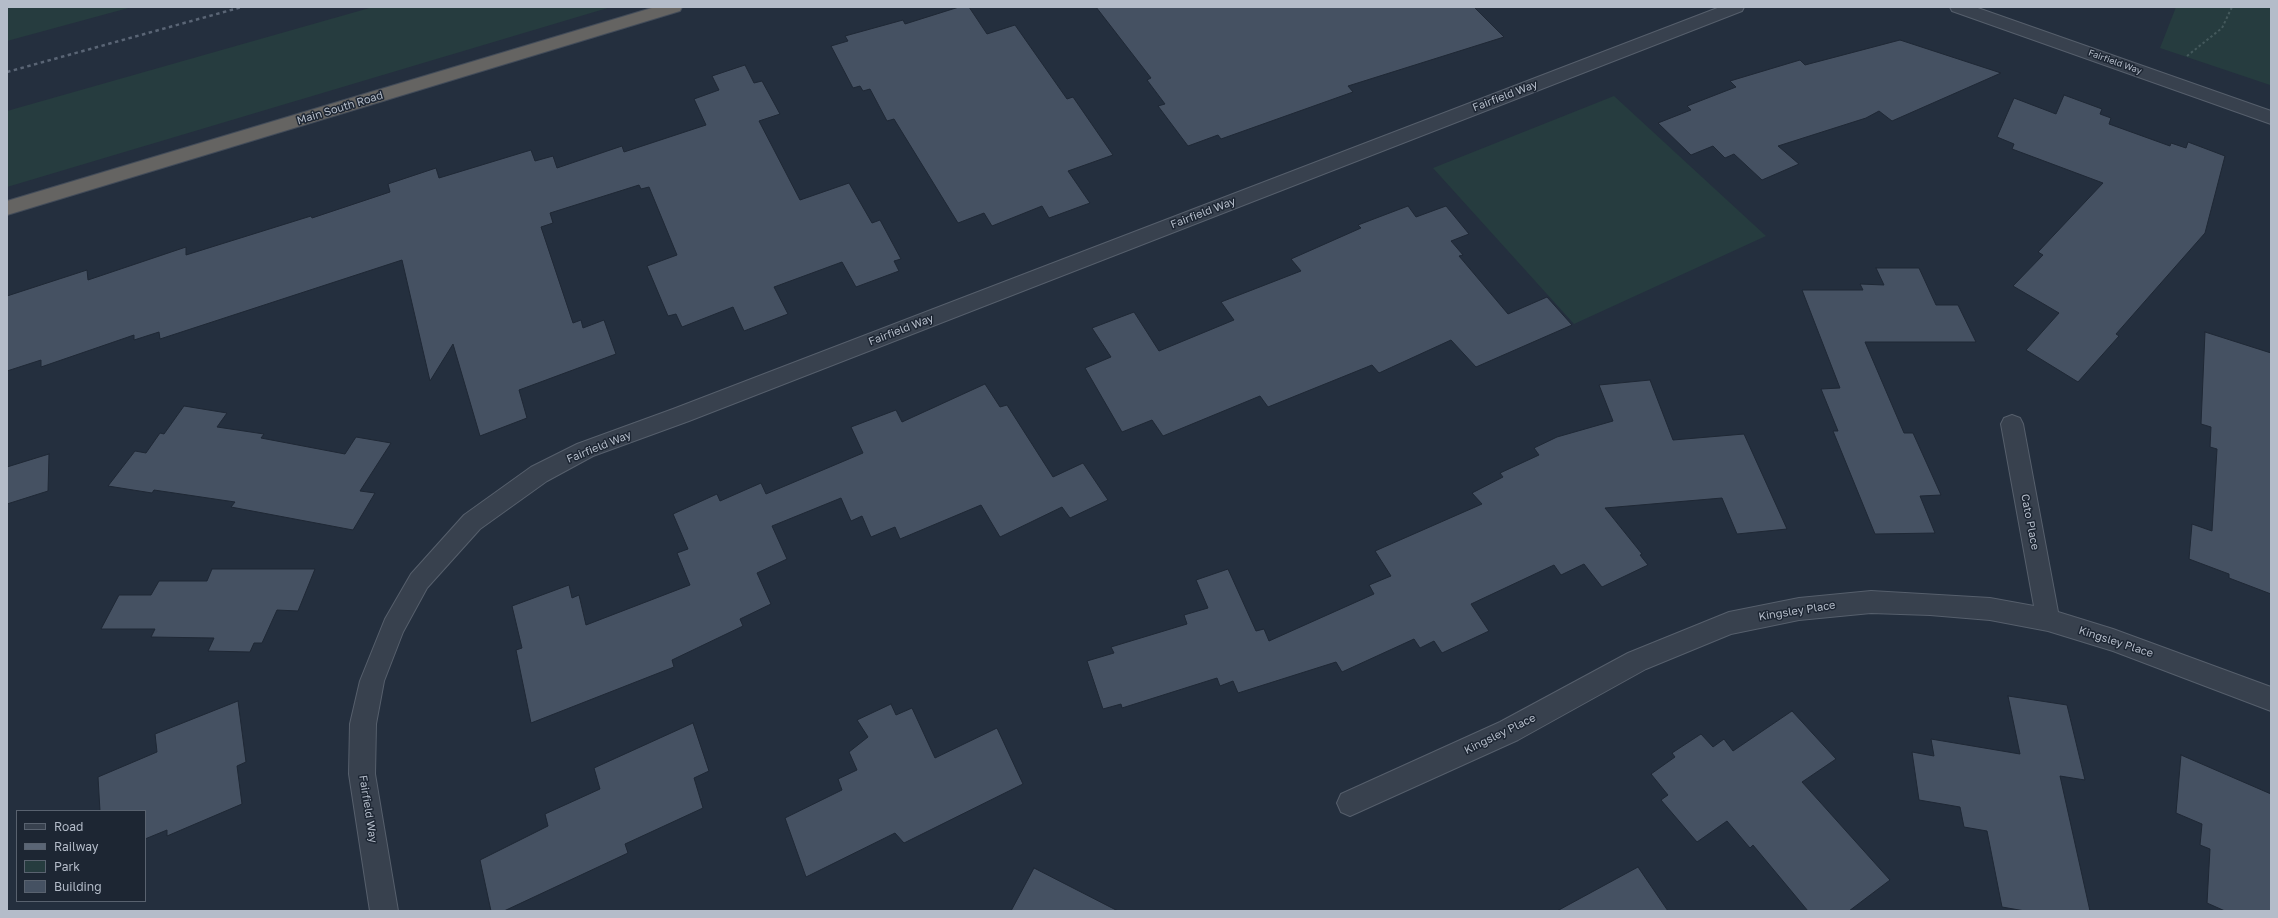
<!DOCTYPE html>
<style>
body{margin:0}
#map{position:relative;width:2278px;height:918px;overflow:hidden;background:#242f3e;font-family:"Golos Text",sans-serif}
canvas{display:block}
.frame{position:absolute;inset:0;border:8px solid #b4bcc9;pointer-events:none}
.legend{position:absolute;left:16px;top:810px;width:130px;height:92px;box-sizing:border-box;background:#1d2633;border:1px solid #59626f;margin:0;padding:5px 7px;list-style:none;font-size:12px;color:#b4bcc9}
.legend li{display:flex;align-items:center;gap:8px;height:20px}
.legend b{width:20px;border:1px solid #59626f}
</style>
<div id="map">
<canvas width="2278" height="918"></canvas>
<div class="frame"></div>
<ul class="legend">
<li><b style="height:5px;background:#38414e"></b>Road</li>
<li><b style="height:5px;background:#5a6575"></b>Railway</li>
<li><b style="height:11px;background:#263c3f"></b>Park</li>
<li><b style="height:11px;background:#455162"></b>Building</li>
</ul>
</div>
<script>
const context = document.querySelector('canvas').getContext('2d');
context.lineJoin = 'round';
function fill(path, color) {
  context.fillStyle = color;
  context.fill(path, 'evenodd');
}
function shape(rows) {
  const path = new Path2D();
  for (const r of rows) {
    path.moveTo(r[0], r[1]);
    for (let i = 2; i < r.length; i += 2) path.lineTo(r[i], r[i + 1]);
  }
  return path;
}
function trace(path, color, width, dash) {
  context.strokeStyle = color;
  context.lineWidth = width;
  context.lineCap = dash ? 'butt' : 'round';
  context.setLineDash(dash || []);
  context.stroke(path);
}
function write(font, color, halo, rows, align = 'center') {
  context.font = font + ' "Golos Text",sans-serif';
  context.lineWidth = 3;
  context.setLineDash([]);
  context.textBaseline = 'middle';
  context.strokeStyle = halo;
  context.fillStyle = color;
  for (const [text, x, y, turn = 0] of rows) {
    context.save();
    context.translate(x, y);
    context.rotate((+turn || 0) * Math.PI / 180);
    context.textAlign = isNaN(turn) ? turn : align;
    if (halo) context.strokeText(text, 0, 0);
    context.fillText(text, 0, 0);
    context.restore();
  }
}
fill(shape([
 [7,7,132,7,7,41],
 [373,7,611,7,7,187,7,111],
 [2176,7,2271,7,2270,85,2160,48],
 [1614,96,1766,236,1574,324,1433,168]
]), '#263c3f');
const building = shape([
 [959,7,969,7,987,34,1015,25,1067,99,1073,97,1113,155,1068,171,1090,203,1049,218,1042,206,992,226,984,213,958,223,894,119,887,121,870,89,863,91,860,86,853,88,831,46,848,41,845,36,903,20,905,24,959,7],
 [1096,7,1474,7,1504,37,1348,86,1353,92,1221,139,1218,135,1188,146,1158,106,1165,104,1147,80,1151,78,1096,7],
 [1900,40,2001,73,1892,121,1879,111,1866,118,1778,146,1799,164,1762,180,1734,154,1725,158,1713,146,1691,155,1658,123,1691,110,1687,106,1736,87,1730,81,1800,60,1805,65,1900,40],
 [745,65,754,83,762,81,780,114,759,121,800,200,849,183,872,223,880,220,901,259,894,261,899,271,856,287,842,262,774,287,788,314,744,331,733,307,682,327,676,314,668,316,647,266,677,255,649,187,641,189,639,185,550,213,553,223,541,227,573,323,581,320,583,328,604,320,616,354,519,390,527,418,480,436,453,344,430,381,402,260,160,339,159,332,134,340,134,335,41,367,41,360,7,371,7,296,87,270,88,280,186,247,186,255,311,216,312,218,390,192,388,184,436,168,439,178,531,150,535,161,553,156,557,168,622,146,624,152,706,125,694,99,719,90,712,76,745,65],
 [2064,95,2102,109,2100,114,2111,118,2109,124,2170,146,2171,143,2186,148,2188,142,2225,156,2205,233,2116,334,2119,336,2078,382,2026,350,2059,313,2013,286,2043,255,2038,252,2103,183,2012,149,2014,144,1997,137,2014,98,2056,114,2064,95],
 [1408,206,1416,217,1446,206,1469,234,1451,241,1463,255,1459,256,1508,314,1547,297,1572,325,1476,367,1451,340,1379,373,1372,365,1268,407,1260,396,1163,436,1152,420,1122,432,1085,368,1111,357,1092,328,1134,312,1159,351,1234,320,1221,302,1301,271,1291,259,1361,228,1358,225,1408,206],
 [1876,268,1919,268,1936,305,1958,305,1976,342,1865,342,1904,433,1913,433,1941,495,1920,496,1935,533,1875,534,1833,431,1838,431,1821,389,1840,388,1802,290,1863,290,1860,284,1884,285,1876,268],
 [2205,332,2271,353,2271,594,2229,578,2229,574,2189,559,2192,524,2212,531,2217,449,2210,447,2211,427,2201,424,2205,332],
 [1650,380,1673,440,1744,434,1787,529,1737,534,1722,498,1605,508,1642,554,1640,555,1648,565,1602,587,1584,564,1561,575,1554,565,1471,604,1489,631,1442,653,1434,641,1420,648,1414,639,1342,672,1336,662,1238,693,1233,681,1220,686,1217,678,1122,708,1121,704,1103,709,1087,661,1114,653,1111,647,1187,624,1184,615,1208,608,1196,580,1228,569,1256,631,1264,629,1269,641,1374,594,1369,585,1391,576,1375,551,1482,504,1472,493,1503,477,1500,473,1539,455,1534,448,1557,437,1613,421,1599,385,1650,380],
 [985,384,1000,407,1007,405,1053,477,1083,463,1108,500,1070,518,1062,507,1000,537,981,505,900,539,895,527,871,537,862,516,851,521,841,498,772,526,787,559,757,573,771,604,740,619,743,626,672,660,674,667,531,723,516,650,522,648,512,606,569,585,572,598,579,595,586,625,690,585,677,553,688,549,673,514,717,494,720,501,761,483,766,494,863,453,851,427,896,410,902,422,985,384],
 [184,406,227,413,217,427,264,434,261,438,345,454,356,437,391,443,360,491,375,493,353,530,231,507,235,502,154,490,152,493,108,486,135,451,146,453,160,433,164,434,184,406],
 [49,454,48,491,7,504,7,467,49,454],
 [212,569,315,569,298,611,277,610,262,643,254,643,250,652,208,651,214,638,151,637,155,629,101,629,119,595,151,595,159,581,207,581,212,569],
 [2008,696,2067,705,2085,780,2060,776,2090,911,2025,911,2002,907,1987,831,1964,827,1960,807,1919,800,1912,752,1934,756,1931,739,2020,754,2008,696],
 [238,701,246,762,237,766,242,804,167,836,167,830,145,839,145,811,100,811,98,777,157,752,155,734,238,701],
 [891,704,896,715,912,708,935,758,997,728,1023,784,904,843,895,833,806,877,785,818,842,790,838,779,857,770,849,752,868,737,857,720,891,704],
 [1792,711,1836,759,1802,782,1890,880,1849,911,1808,911,1753,845,1750,848,1727,821,1697,842,1661,800,1668,795,1651,774,1675,757,1672,753,1701,734,1713,747,1724,739,1733,751,1792,711],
 [693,723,709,771,694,778,703,808,625,844,628,853,504,911,491,911,480,860,548,826,545,814,600,789,594,768,693,723],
 [2181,755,2271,794,2271,911,2225,911,2207,903,2210,849,2200,845,2202,824,2176,813,2181,755],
 [1638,867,1668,911,1557,911,1638,867],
 [1034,868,1118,911,1011,911,1034,868]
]);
fill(building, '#455162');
trace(building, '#1f2835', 1);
const minor = shape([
 [1720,7,1744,7,1742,11,689,421,593,456,547,481,480,529,427,588,403,632,384,681,376,724,375,774,398,911,370,911,349,774,350,724,360,681,385,619,411,574,464,515,531,467,577,444,673,409,1720,7],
 [1950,7,1975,7,2271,111,2271,124,1952,11,1950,7],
 [2012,415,2020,418,2023,424,2058,612,2113,629,2271,687,2271,711,2113,651,2048,631,1990,620,1930,615,1871,613,1799,620,1731,634,1646,669,1518,740,1350,816,1341,812,1337,803,1341,794,1500,722,1628,653,1729,612,1799,598,1871,591,1990,598,2034,606,2001,424,2004,418,2012,415]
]);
const trunk = shape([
 [655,7,682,7,680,11,7,215,7,201,655,7]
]);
trace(minor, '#565f6c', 2);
trace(trunk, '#434c59', 2);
trace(shape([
 [2187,56,2222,28,2232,7]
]), '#44595c', 2, [2.5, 2.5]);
fill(minor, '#38414e');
fill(trunk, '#656462');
trace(shape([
 [7,72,242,7]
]), '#5a6575', 2.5, [3.5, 3.5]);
write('9px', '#b4bcc9', '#1d2633', [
 ["Fairfield Way",2115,62,20]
]);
write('11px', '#b4bcc9', '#1d2633', [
 ["Fairfield Way",1505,96,-21],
 ["Main South Road",340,108,-17],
 ["Fairfield Way",1203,213,-21],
 ["Fairfield Way",901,330,-21],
 ["Fairfield Way",599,447,-22],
 ["Cato Place",2030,522,79],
 ["Kingsley Place",1797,611,-9],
 ["Kingsley Place",2116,642,18],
 ["Kingsley Place",1500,734,-26],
 ["Fairfield Way",368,809,81]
]);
</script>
